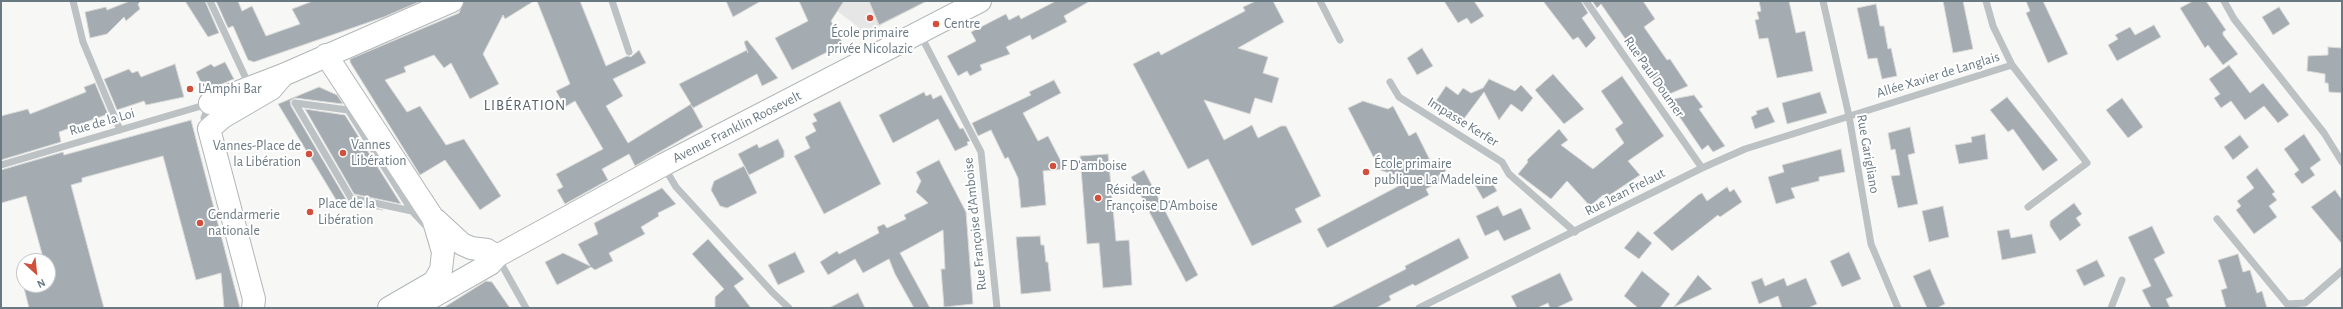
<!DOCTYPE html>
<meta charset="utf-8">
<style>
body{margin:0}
#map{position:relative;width:2343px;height:309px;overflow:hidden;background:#f7f7f5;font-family:"Alegreya Sans",sans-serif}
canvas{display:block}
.frame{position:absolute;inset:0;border:2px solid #697982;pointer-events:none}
.north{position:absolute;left:16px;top:253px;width:40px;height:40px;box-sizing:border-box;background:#fff;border:1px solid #c3c9cd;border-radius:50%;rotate:153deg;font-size:11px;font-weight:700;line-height:16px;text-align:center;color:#697982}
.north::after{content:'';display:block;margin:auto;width:14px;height:18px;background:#d0503b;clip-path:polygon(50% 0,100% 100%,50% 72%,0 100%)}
</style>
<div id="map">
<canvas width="2343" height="309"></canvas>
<div class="frame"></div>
<div class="north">N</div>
</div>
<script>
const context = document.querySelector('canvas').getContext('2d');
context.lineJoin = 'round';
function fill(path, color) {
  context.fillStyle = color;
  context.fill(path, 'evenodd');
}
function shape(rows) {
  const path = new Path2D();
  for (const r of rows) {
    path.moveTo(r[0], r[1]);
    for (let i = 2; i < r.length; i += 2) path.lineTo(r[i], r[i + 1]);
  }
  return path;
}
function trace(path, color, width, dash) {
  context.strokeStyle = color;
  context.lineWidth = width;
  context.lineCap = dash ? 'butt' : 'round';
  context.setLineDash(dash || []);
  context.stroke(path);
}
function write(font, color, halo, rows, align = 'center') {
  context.font = font + ' "Alegreya Sans",sans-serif';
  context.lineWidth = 4;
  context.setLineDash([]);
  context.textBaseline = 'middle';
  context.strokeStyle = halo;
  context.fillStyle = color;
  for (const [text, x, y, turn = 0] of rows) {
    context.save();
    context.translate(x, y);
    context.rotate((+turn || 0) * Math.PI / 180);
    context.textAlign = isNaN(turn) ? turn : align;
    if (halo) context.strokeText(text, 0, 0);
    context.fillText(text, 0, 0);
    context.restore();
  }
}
fill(shape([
 [799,1,914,1,916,7,864,34,857,26,837,11,812,6,803,10]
]), '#e5e6e5');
const building = shape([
 [130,1,141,1,138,4,140,9,126,21,124,17,107,34,90,38,85,12,106,7,107,10,130,1],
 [185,1,205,1,219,33,208,37,185,1],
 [216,1,238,1,242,11,252,6,266,36,300,24,292,9,313,1,421,1,384,17,254,62,248,60,233,26,228,28,216,1],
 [464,1,534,1,505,19,503,15,483,54,499,84,470,99,451,63,444,68,434,55,404,67,406,72,385,80,407,112,420,106,446,145,464,139,501,196,480,210,445,160,420,175,350,62,350,59,459,13,464,1],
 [537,1,580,1,606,66,627,56,631,57,639,50,646,63,613,79,623,96,606,106,628,143,691,104,679,84,747,50,748,53,744,42,747,40,778,78,762,86,757,74,693,108,691,105,703,127,635,166,629,154,602,169,608,180,565,204,557,190,563,187,556,174,603,149,575,101,565,107,556,91,570,84,537,1],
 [726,1,761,1,733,17,726,1],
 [799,1,844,1,831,21,843,44,792,70,775,38,808,21,799,1],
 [869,1,927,1,879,25,869,1],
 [1056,1,1090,1,1064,16,1067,22,1032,40,1030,35,1006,47,1010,54,980,65,982,70,970,76,967,71,958,76,947,56,976,41,971,32,1006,14,1009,20,1019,15,1021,19,1056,1],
 [1256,1,1273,1,1284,22,1238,48,1268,57,1263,73,1279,78,1272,103,1255,98,1250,114,1204,100,1224,140,1252,125,1258,138,1281,126,1286,126,1321,196,1295,209,1302,222,1252,246,1208,159,1188,169,1133,64,1159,51,1161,55,1245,11,1243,7,1256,1],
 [1444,1,1474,1,1484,16,1471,24,1467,18,1458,23,1444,1],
 [1543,1,1581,1,1588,13,1582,18,1596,38,1586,48,1578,37,1573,40,1543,1],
 [1592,1,1643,1,1655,19,1644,27,1667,60,1670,59,1688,86,1665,96,1601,4,1597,8,1592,1],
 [1759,1,1789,1,1796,33,1805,31,1813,71,1777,78,1768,38,1759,39,1755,20,1759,19,1757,12,1761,11,1759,1],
 [1943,1,1963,1,1973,49,1953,53,1943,1],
 [2026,1,2043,1,2068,54,2048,63,2026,13,2030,11,2026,1],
 [2193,1,2206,1,2226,30,2223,32,2223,35,2238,54,2223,65,2208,45,2205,48,2180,8,2193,1],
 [1876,4,1880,26,1884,26,1888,49,1891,48,1897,76,1882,79,1877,58,1868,59,1857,8,1876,4],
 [2279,7,2290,24,2273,35,2262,17,2279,7],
 [2154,25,2161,37,2117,61,2108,45,2118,39,2115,35,2130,27,2135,35,2154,25],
 [2328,47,2342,48,2342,93,2329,92,2328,83,2325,83,2325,74,2307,71,2308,56,2328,55,2328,47],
 [1422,48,1433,66,1417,75,1407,58,1422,48],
 [225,62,234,79,205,91,196,72,211,64,214,67,225,62],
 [175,64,184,97,146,105,144,101,117,110,104,79,129,69,132,73,138,71,141,77,175,64],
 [2229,65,2250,93,2263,83,2289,115,2278,123,2264,106,2245,120,2231,101,2221,108,2214,98,2220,94,2209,79,2229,65],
 [1553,74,1584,109,1564,124,1535,90,1553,74],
 [1622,76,1664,136,1628,161,1640,175,1605,198,1603,195,1590,206,1567,181,1551,199,1518,174,1528,162,1527,160,1559,129,1568,140,1561,145,1593,169,1624,143,1615,129,1623,123,1601,91,1622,76],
 [1489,79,1515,91,1521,85,1533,98,1522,112,1511,104,1499,120,1484,92,1463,120,1436,101,1446,86,1458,95,1463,88,1471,93,1483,88,1489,79],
 [1054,80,1061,93,1023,113,1038,141,1048,136,1065,169,1043,171,1046,205,1021,208,1018,178,1008,157,1005,159,991,130,978,136,972,123,1031,95,1029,92,1054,80],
 [95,83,108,114,59,132,61,142,1,160,1,116,28,109,30,114,86,92,84,87,95,83],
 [319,87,337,95,343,104,295,98,290,101,291,106,347,201,383,210,338,203,278,104,319,87],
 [924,92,926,96,931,94,933,99,941,95,960,129,963,128,970,141,967,142,968,145,955,151,938,119,893,143,879,115,924,92],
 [1820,92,1827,113,1787,124,1782,103,1820,92],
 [1694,95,1703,107,1699,109,1725,146,1713,152,1708,145,1702,150,1668,100,1694,95],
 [2007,97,2058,160,2043,171,2013,129,2008,132,1990,110,2007,97],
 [2122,98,2143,127,2128,138,2106,110,2122,98],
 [840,101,881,184,824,214,794,156,810,148,805,137,816,131,812,123,817,121,813,114,840,101],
 [1363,101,1388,109,1393,106,1409,136,1416,132,1432,164,1440,160,1446,171,1438,176,1441,181,1426,189,1429,195,1327,248,1317,229,1410,180,1380,170,1348,108,1363,101],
 [1768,107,1775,122,1755,129,1751,117,1757,114,1756,111,1768,107],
 [305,109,345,115,401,204,354,194,305,109],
 [191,120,240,308,224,308,221,273,196,280,163,156,82,178,82,182,71,185,104,308,29,308,21,276,24,275,24,285,48,285,48,261,44,261,26,196,1,203,1,170,63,152,64,155,191,120],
 [1910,127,1915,153,1908,155,1918,204,1898,208,1891,176,1900,175,1895,149,1891,150,1888,133,1910,127],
 [1985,134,1988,159,1959,164,1955,145,1972,142,1971,137,1985,134],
 [2304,134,2321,160,2310,168,2315,175,2302,184,2294,174,2299,170,2284,149,2304,134],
 [2240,135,2249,147,2233,160,2224,147,2240,135],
 [778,139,784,151,784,157,749,175,738,154,757,144,759,148,778,139],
 [1841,149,1845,172,1819,177,1819,181,1791,188,1795,198,1776,204,1768,177,1784,172,1782,165,1841,149],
 [1108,154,1116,241,1129,240,1132,285,1103,288,1099,243,1087,244,1080,156,1108,154],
 [939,160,966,212,973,304,944,307,941,269,945,269,943,230,900,253,930,308,914,308,895,274,889,259,863,273,855,259,828,275,820,262,837,251,839,254,879,233,877,227,884,224,887,228,906,219,904,215,928,203,916,192,921,181,916,172,939,160],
 [744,166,757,193,727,208,720,206,711,190,714,181,744,166],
 [2257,168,2275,192,2272,194,2277,200,2269,206,2277,217,2254,234,2236,210,2241,206,2237,201,2254,188,2246,177,2257,168],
 [1144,170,1198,275,1186,282,1131,177,1144,170],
 [1489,177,1497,191,1483,199,1475,185,1489,177],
 [1727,187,1730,192,1734,189,1742,202,1720,217,1718,215,1672,251,1653,233,1698,195,1702,193,1707,201,1727,187],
 [662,188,676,204,658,213,659,216,641,227,645,234,609,253,613,261,595,270,591,267,557,285,545,262,563,253,590,266,578,244,598,234,594,223,662,188],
 [2335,190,2342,200,2342,244,2311,207,2335,190],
 [2074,203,2082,214,2076,218,2081,225,2060,241,2050,226,2050,221,2074,203],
 [1498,206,1503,216,1521,208,1531,229,1504,241,1498,230,1485,236,1476,216,1498,206],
 [1943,206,1949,237,1929,242,1922,211,1943,206],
 [2152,226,2165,253,2154,259,2173,296,2166,299,2170,308,2151,308,2142,290,2151,286,2128,237,2152,226],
 [2009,229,2011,238,2032,234,2036,253,2002,260,1997,231,2009,229],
 [1638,231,1652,243,1639,259,1624,248,1638,231],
 [1040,236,1041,245,1044,245,1046,262,1048,262,1051,291,1021,294,1016,237,1040,236],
 [1459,238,1469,258,1415,286,1413,284,1389,296,1391,300,1376,308,1330,308,1406,269,1405,266,1459,238],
 [708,239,744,279,734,286,751,308,715,308,715,297,724,289,692,254,708,239],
 [795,252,805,272,778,285,768,265,795,252],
 [1849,252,1861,279,1842,287,1830,261,1849,252],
 [2238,254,2243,272,2250,270,2257,293,2262,291,2267,308,2226,308,2221,290,2227,288,2218,260,2238,254],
 [2097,260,2105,276,2084,286,2076,270,2097,260],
 [1930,269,1945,304,1937,308,1927,308,1913,276,1930,269],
 [1642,271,1670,294,1660,308,1638,308,1624,296,1642,271],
 [1560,273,1573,300,1556,308,1550,308,1548,303,1537,308,1517,308,1511,296,1560,273],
 [1698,275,1712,289,1674,307,1698,275],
 [1762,278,1765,286,1784,278,1787,286,1806,278,1817,304,1808,308,1782,308,1778,296,1759,304,1751,282,1762,278],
 [486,281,492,282,510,308,443,308,486,281],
 [858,293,865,308,829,308,858,293]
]);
fill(building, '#a4acb1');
trace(building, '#d9d9d7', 1);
const major = shape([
 [326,55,433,218,443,252,441,270,434,282,389,308],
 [210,103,283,75,452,1],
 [436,220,462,244,471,248,487,250,497,256],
 [253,308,254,299,209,129,223,117,271,89,283,75],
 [413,308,490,264,497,256,663,165,980,1]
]);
trace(major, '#b0b6b8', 24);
trace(shape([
 [73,1,83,42,120,130],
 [210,1,249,85],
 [612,1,629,52],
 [1320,1,1340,40],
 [1586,1,1702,168],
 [1823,1,1849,116,1871,244,1898,308],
 [1986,1,1993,26,2012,65],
 [2224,1,2234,19,2324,133,2342,162],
 [920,34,981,152,997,308],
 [1390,82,1399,97,1502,162,1509,174,1575,232],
 [295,103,348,110,412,211,429,229],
 [295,103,351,198,412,211],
 [207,127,204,118,209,105],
 [1,165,208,104],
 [664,167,676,187,773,293,789,308],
 [2217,219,2287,304,2305,303,2342,271],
 [499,260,526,308],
 [1419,308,1702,168,1745,149,2012,65,2087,163,2028,207],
 [2111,308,2122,280]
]), '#bcc1c4', 7);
trace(major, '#fff', 22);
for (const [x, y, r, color] of [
 [870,18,4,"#d0503b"],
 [936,24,4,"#d0503b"],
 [190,89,4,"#d0503b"],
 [343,153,4,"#d0503b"],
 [309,154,4,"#d0503b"],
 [1053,166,4,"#d0503b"],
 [1366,172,4,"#d0503b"],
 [1098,198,4,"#d0503b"],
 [310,212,4,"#d0503b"],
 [200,223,4,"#d0503b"]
]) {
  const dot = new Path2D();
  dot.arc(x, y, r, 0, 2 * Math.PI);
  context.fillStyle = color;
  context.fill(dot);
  trace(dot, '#fff', 1.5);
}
write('14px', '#697982', '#fff', [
 ["Centre",944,24],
 ["École primaire",870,33,"center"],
 ["privée Nicolazic",870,49,"center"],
 ["L'Amphi Bar",198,89],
 ["Vannes",351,145],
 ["Libération",351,161],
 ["Vannes-Place de",301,146,"right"],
 ["la Libération",301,162,"right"],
 ["École primaire",1374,164],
 ["publique La Madeleine",1374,180],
 ["F D'amboise",1061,166],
 ["Résidence",1106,190],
 ["Françoise D'Amboise",1106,206],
 ["Place de la",318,204],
 ["Libération",318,220],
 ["Gendarmerie",208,215],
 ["nationale",208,231]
], 'left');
write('14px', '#697982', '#fff', [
 ["Allée Xavier de Langlais",1938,75,-17],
 ["Rue Paul Doumer",1654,77,55],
 ["Rue de la Loi",102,122,-16],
 ["Impasse Kerfer",1463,122,32],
 ["Avenue Franklin Roosevelt",737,127,-27],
 ["Rue Garigliano",1868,154,80],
 ["Rue Jean Frelaut",1625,192,-27],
 ["Rue Françoise d'Amboise",975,224,-96]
]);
context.letterSpacing = '1px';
write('15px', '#566268', '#fff', [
 ["LIBÉRATION",525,105]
]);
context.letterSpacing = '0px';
</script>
